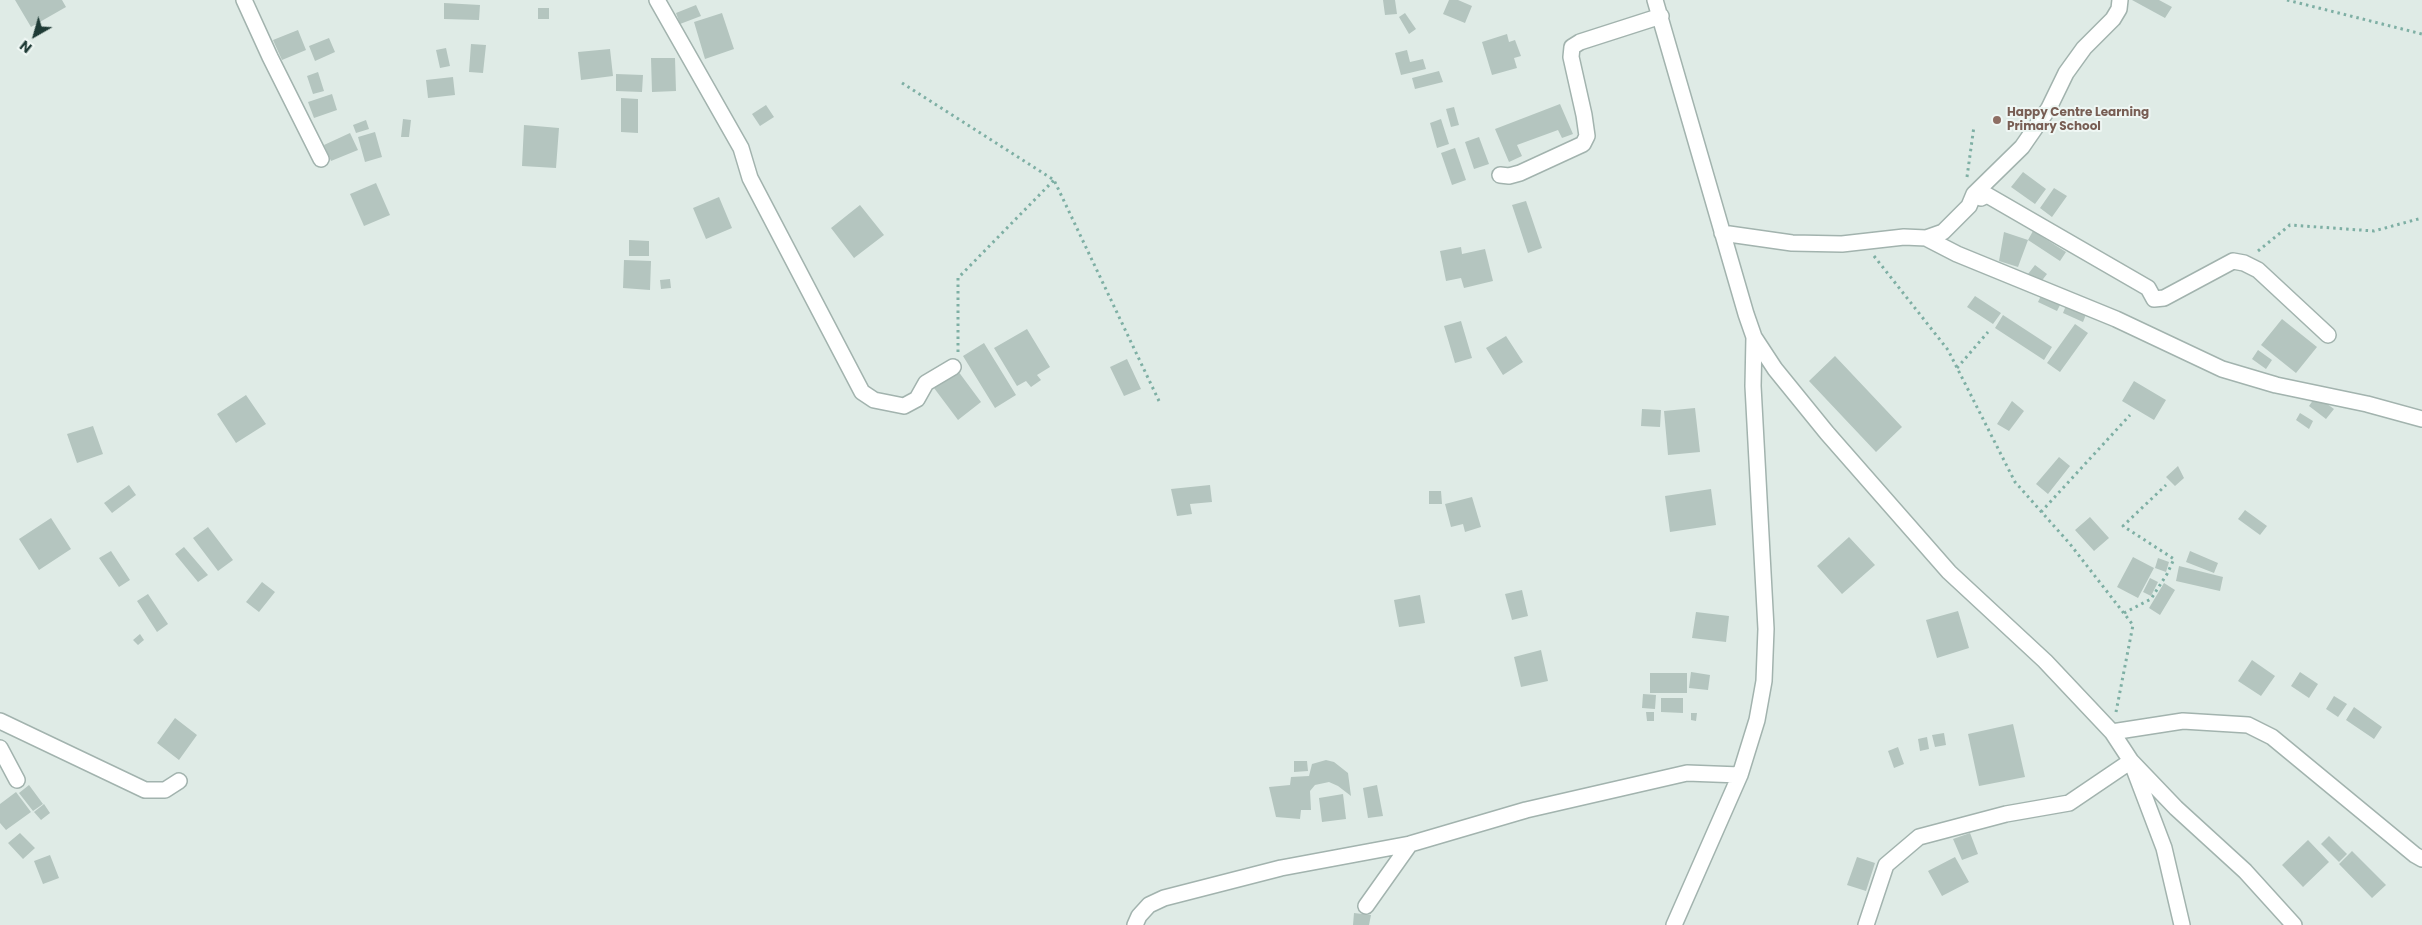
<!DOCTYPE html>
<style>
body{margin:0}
#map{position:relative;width:2422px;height:925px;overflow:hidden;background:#dfebe6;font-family:Poppins,sans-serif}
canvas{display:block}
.north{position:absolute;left:10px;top:10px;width:50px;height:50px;-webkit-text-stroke:4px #eff7f4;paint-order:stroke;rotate:218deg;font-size:14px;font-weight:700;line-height:20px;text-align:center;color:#1f3b36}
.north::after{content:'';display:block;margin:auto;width:18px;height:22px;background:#1f3b36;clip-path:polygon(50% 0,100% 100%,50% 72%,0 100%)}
</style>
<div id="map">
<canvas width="2422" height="925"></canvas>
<div class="north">N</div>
</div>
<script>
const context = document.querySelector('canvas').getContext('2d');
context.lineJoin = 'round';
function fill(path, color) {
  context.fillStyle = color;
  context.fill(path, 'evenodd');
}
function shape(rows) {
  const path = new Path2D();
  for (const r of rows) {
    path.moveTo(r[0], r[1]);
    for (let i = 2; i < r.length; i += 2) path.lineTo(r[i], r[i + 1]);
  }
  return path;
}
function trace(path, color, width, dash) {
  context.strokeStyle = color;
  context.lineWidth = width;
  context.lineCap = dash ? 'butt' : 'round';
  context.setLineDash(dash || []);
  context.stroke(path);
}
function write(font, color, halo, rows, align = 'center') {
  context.font = font + ' Poppins,sans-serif';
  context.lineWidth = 4;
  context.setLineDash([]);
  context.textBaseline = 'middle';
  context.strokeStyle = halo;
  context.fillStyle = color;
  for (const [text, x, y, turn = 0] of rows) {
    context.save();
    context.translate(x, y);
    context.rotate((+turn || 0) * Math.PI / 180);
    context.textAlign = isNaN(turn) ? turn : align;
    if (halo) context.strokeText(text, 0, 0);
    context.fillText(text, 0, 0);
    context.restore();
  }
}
fill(shape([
 [15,0,62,0,66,7,31,27],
 [1383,0,1395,0,1397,14,1385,15],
 [1449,0,1458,0,1472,6,1465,23,1443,14],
 [2132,0,2159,0,2172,7,2165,18],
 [444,3,480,5,479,20,444,19],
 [696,5,701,16,680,24,676,13],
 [538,8,549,8,549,19,538,19],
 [722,13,734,49,705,59,694,22],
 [1405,13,1416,29,1409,34,1399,17],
 [298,30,306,50,282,60,273,40],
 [1507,34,1509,42,1515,40,1521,56,1514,58,1517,68,1492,75,1482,42],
 [329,38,335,52,315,61,309,46],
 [471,44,486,45,483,73,469,72],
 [446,48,450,66,440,68,436,50],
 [610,49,613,76,581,80,578,52],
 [1407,50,1410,62,1423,59,1426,69,1401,75,1395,53],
 [651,58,675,58,676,91,652,92],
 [1439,71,1443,82,1415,89,1412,78],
 [318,72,324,91,313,94,307,76],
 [616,74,643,75,642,92,616,91],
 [453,77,455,95,428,98,426,80],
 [332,94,337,110,314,118,308,102],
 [621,98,638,99,638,133,621,132],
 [1560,104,1573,134,1562,138,1558,130,1517,145,1522,156,1509,162,1495,129],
 [766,105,774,117,760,126,752,114],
 [1454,107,1459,125,1451,127,1446,109],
 [403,119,411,120,409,137,401,137],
 [1441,119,1449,144,1437,148,1430,123],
 [366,120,369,129,356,133,353,125],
 [524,125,559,128,556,168,522,166],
 [375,132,382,157,365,162,358,137],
 [350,133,358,150,331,161,324,145],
 [1479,137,1489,164,1474,169,1465,142],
 [1455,148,1466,180,1452,185,1441,153],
 [2023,172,2046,189,2035,204,2011,187],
 [376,183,390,215,364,226,350,194],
 [2054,188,2067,196,2052,217,2040,208],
 [719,197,732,228,706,239,693,208],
 [1526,201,1542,248,1528,253,1512,205],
 [860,205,884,235,854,258,831,228],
 [2033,231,2066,252,2060,261,2028,240],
 [2004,232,2028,240,2018,267,1999,261],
 [629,240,649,241,649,256,629,256],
 [1461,247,1462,254,1485,249,1493,281,1464,288,1461,278,1446,281,1440,251],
 [624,260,651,261,650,290,623,288],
 [2035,265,2047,274,2040,283,2028,274],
 [670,279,671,288,661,289,660,280],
 [2042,294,2061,303,2057,311,2038,302],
 [1975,296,2001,313,1993,324,1967,307],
 [2067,303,2087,312,2083,322,2063,313],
 [2003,315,2052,347,2044,360,1995,328],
 [2282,319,2317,347,2296,373,2261,345],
 [1461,321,1472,358,1455,363,1444,326],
 [2075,324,2088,333,2060,372,2047,363],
 [1027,329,1050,367,1037,375,1041,380,1031,387,1026,381,1017,386,994,348],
 [1506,336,1523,362,1503,375,1486,348],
 [984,343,1016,395,995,408,963,356],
 [2258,350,2272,360,2266,369,2252,359],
 [1835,356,1902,427,1876,452,1809,381],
 [1127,359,1141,389,1124,396,1110,367],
 [958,371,981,402,958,420,934,388],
 [2134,381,2166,400,2154,420,2122,401],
 [246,395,266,424,236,443,217,414],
 [2316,396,2334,409,2326,419,2309,406],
 [2012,401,2024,411,2009,431,1997,424],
 [1695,408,1700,452,1668,455,1664,411],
 [1642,409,1661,410,1660,427,1641,426],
 [2300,413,2313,421,2309,429,2296,420],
 [93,426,103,454,77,463,67,434],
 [2059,457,2070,466,2048,494,2036,484],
 [2178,466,2184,478,2175,486,2166,477],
 [129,485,136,495,112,513,104,503],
 [1210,485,1212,502,1190,504,1192,514,1177,516,1171,489],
 [1711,489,1716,525,1670,532,1665,496],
 [1429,491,1441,491,1442,504,1429,504],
 [1472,497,1481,527,1465,532,1463,524,1451,527,1445,504],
 [2245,510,2267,526,2260,535,2238,519],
 [2090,517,2109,538,2094,551,2075,530],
 [51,518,71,549,39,570,19,539],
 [208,527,233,560,218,571,193,538],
 [1849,537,1875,565,1842,594,1817,566],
 [184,547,208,575,198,582,175,554],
 [111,551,130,580,119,587,99,558],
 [2190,551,2218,563,2214,573,2186,562],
 [2133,557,2154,568,2138,598,2117,587],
 [2158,558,2169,562,2166,572,2155,568],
 [2179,566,2223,577,2220,591,2176,581],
 [2150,578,2158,582,2151,596,2143,592],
 [262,582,275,592,259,612,246,602],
 [2164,583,2175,590,2160,615,2149,608],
 [1522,590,1528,616,1512,620,1505,594],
 [148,594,168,624,157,632,137,601],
 [1420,595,1425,623,1399,627,1394,600],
 [1958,611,1969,648,1937,658,1926,620],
 [1696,612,1729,616,1726,642,1692,638],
 [140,634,144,640,138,645,133,640],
 [1541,650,1548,681,1521,687,1514,657],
 [2252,660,2275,676,2261,696,2238,681],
 [1691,672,1710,675,1708,690,1689,688],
 [2300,672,2318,684,2309,698,2291,686],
 [1650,673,1687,673,1687,693,1650,693],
 [1643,694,1656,695,1655,709,1642,708],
 [2334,696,2347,704,2338,717,2326,709],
 [1661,698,1683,698,1683,713,1661,712],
 [2354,707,2382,727,2374,739,2346,720],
 [1646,712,1654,712,1654,721,1647,721],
 [1691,713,1697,713,1696,721,1691,720],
 [175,718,197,735,179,760,157,743],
 [2013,724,2025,777,1979,786,1968,734],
 [1944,733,1946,745,1935,747,1932,735],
 [1927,737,1929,749,1920,751,1918,739],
 [1898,747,1904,764,1894,768,1888,751],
 [1326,760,1334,762,1348,773,1351,796,1338,786,1329,782,1315,785,1310,791,1311,810,1301,810,1300,819,1276,817,1269,787,1290,785,1291,777,1309,776,1312,764],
 [1294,761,1307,761,1308,771,1294,772],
 [29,785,43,804,33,811,19,793],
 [1377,785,1383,816,1368,818,1363,788],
 [16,792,31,812,6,830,0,823,0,804],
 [1343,794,1346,819,1322,822,1319,798],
 [44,804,50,813,41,820,34,812],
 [20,833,35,848,23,859,8,843],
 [1970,833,1978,854,1962,860,1953,839],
 [2329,836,2347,854,2339,862,2321,844],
 [2308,840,2329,862,2303,887,2282,865],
 [2352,851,2386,885,2372,898,2339,864],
 [50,855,59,878,43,884,34,861],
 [1857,857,1875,863,1866,891,1847,885],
 [1955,857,1969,882,1942,896,1928,871],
 [1354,913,1371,915,1369,925,1353,925]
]), '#b4c5bf');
const minor = shape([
 [244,0,270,57,321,159],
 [657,0,741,148,750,178,862,392,874,400,904,406,917,399,926,383,953,367],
 [1655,0,1746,314,1754,337,1775,369,1827,433,1949,572,2045,661,2112,732,2131,761,2176,808,2245,871,2294,925],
 [1500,175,1509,176,1520,173,1583,144,1587,136,1584,115,1571,57,1572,47,1580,42,1661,16],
 [1974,194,1981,198,1987,195,2148,288,2154,299,2164,298,2233,261,2244,263,2258,270,2328,335],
 [1722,233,1792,243,1842,244,1904,237,1926,238,1943,232,1969,206,1974,194,2022,147,2049,108,2066,73,2084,48,2113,19,2119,9,2120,0],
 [1926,238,1957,254,2116,319,2222,369,2276,385,2367,404,2422,419],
 [0,721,145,790,165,790,179,781],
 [2112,732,2183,721,2248,725,2272,737,2415,855,2422,859],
 [0,748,17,780],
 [1366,906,1410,844],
 [1135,925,1139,916,1149,905,1164,898,1281,868,1410,844,1526,810,1687,773,1740,775],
 [1674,925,1740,775,1757,720,1764,681,1766,629,1753,386,1754,337],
 [1866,925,1886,865,1919,837,2006,814,2069,803,2131,761,2164,848,2182,925]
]);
trace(minor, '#a2b3ae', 18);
trace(shape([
 [2287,0,2422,34],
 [902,83,1054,180,1159,401],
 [1967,177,1974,126],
 [2258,251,2290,225,2374,231,2422,218],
 [1874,256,1948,350,2015,482,2070,544,2133,625,2116,712],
 [958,352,958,278,1054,180],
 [1957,368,1988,332],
 [2041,512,2130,415],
 [2124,613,2151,599,2167,574,2174,559,2123,526,2166,485]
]), '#7eafa4', 3, [2.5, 4]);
trace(minor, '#fff', 15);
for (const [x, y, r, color] of [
 [1997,120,5,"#8d6e63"]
]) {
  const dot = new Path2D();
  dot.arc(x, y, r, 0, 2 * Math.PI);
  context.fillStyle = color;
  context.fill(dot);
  trace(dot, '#eff7f4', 2);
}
write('bold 12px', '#785e54', '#eff7f4', [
 ["Happy Centre Learning",2007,113],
 ["Primary School",2007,127]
], 'left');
</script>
